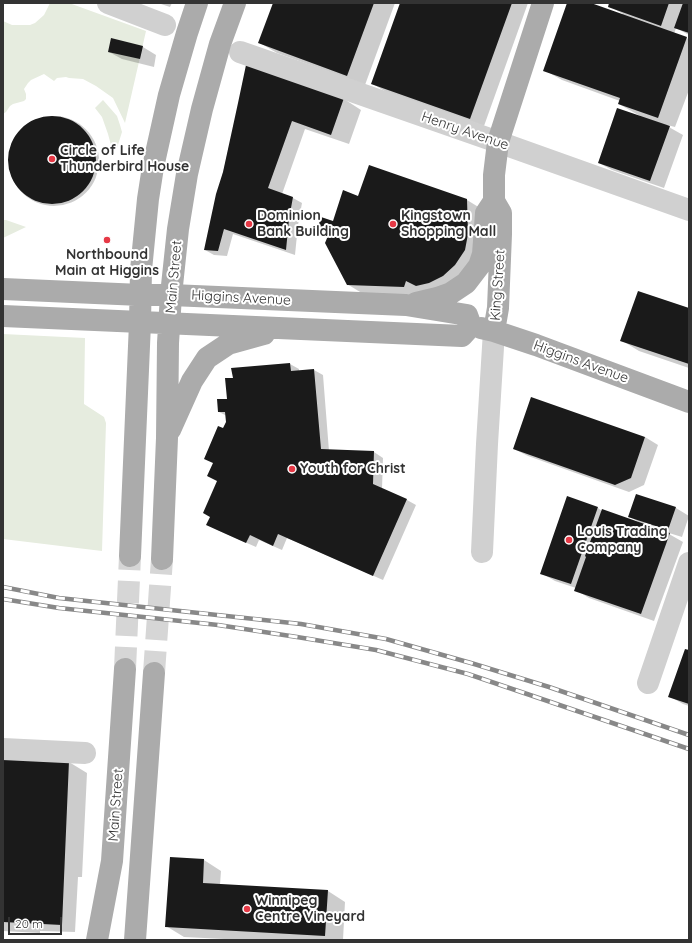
<!DOCTYPE html>
<style>
body{margin:0}
#map{position:relative;width:692px;height:943px;overflow:hidden;background:#fff;font-family:Quicksand,sans-serif}
canvas{display:block}
.frame{position:absolute;inset:0;border:4px solid #333;pointer-events:none}
.scale{position:absolute;left:8px;top:917px;width:54px;height:18px;box-sizing:border-box;border:2px solid #333;border-top:0;padding-left:5px;font-size:12px;line-height:14px;white-space:nowrap;color:#333;-webkit-text-stroke:3px #fff;paint-order:stroke}
</style>
<div id="map">
<canvas width="692" height="943"></canvas>
<div class="frame"></div>
<div class="scale">20 m</div>
</div>
<script>
const context = document.querySelector('canvas').getContext('2d');
context.lineJoin = 'round';
function fill(path, color) {
  context.fillStyle = color;
  context.fill(path, 'evenodd');
}
function shape(rows) {
  const path = new Path2D();
  for (const r of rows) {
    if (r.length === 3) {
      path.moveTo(r[0] + r[2], r[1]);
      path.arc(r[0], r[1], r[2], 0, 2 * Math.PI);
      continue;
    }
    path.moveTo(r[0], r[1]);
    for (let i = 2; i < r.length; i += 2) path.lineTo(r[i], r[i + 1]);
  }
  return path;
}
function trace(path, color, width, dash) {
  context.strokeStyle = color;
  context.lineWidth = width;
  context.lineCap = dash ? 'butt' : 'round';
  context.setLineDash(dash || []);
  context.stroke(path);
}
function write(font, color, halo, rows, align = 'center') {
  context.font = font + ' Quicksand,sans-serif';
  context.lineWidth = 4;
  context.setLineDash([]);
  context.textBaseline = 'middle';
  context.strokeStyle = halo;
  context.fillStyle = color;
  for (const [text, x, y, turn = 0] of rows) {
    context.save();
    context.translate(x, y);
    context.rotate((+turn || 0) * Math.PI / 180);
    context.textAlign = isNaN(turn) ? turn : align;
    if (halo) context.strokeText(text, 0, 0);
    context.fillText(text, 0, 0);
    context.restore();
  }
}
fill(shape([
 [50,3,69,3,146,31,125,123,113,98,96,86,83,79,69,78,66,77,57,78,54,81,44,74,31,80,28,83,24,89,26,94,26,99,24,101,13,104,10,106,6,112,3,114,3,21,12,25,30,25,35,23,44,15],
 [103,100,117,116,120,125,122,132,117,148,112,149,108,134,102,117,95,108],
 [3,220,6,220,26,227,3,238],
 [3,334,85,338,84,404,104,417,106,423,102,551,3,539]
]), '#e6ecdf');
fill(shape([
 [158,3,172,3,170,7],
 [274,3,395,3,365,85,277,53,260,43],
 [401,3,528,3,484,126,386,92,373,84],
 [568,3,588,3,622,15,623,14,609,6,610,3,689,4,689,35,676,28,674,34,689,39,689,90,675,127,667,125,667,126,683,135,664,188,612,170,599,163,640,116,619,104,620,101,562,80,544,70],
 [112,40,143,47,156,55,154,67,122,59,109,52],
 [344,99,361,110,349,144,305,129,282,194,293,198,302,203,298,225,295,255,233,234,227,256,214,255,205,250,239,104],
 [54,161,45],
 [359,197,467,200,485,211,473,275,422,297,365,295,347,284,330,233,319,226,333,222],
 [689,309,689,368,639,351,621,340],
 [290,364,299,369,299,371,314,370,323,375,329,451,374,452,383,458,382,489,407,500,416,505,383,580,287,538,282,550,259,540,256,547,217,530,208,525,211,517,218,481,214,463,224,429,227,422,227,416,219,412,228,400,234,379],
 [645,437,658,445,644,485,629,492,528,456,514,449],
 [637,495,676,508,689,516,682,537,669,533,669,534,683,542,654,621,589,598,576,590,576,588,555,581,541,573,598,508,602,511,640,523,629,516],
 [689,651,689,706,683,704,669,696],
 [3,759,69,762,87,773,82,877,78,877,75,932,40,931,40,933,3,931],
 [204,860,221,871,220,885,328,891,345,902,343,940,244,940,184,937,166,926]
]), '#0003');
fill(shape([
 [273,3,374,3,347,76,258,43],
 [400,3,512,3,470,119,371,84],
 [567,3,591,3,687,37,658,118,618,104,620,98,543,71],
 [609,3,669,3,661,26,608,7],
 [683,3,689,3,689,33,674,28],
 [111,38,143,46,140,59,108,52],
 [246,65,344,98,331,135,292,121,268,188,293,197,289,219,286,250,224,229,218,251,204,250,216,194,223,172,238,103],
 [617,108,670,126,650,181,598,163],
 [52,160,44],
 [369,165,467,199,468,234,465,250,455,265,443,276,429,283,416,286,406,281,404,287,347,285,325,243,330,231,318,227,321,217,333,221,343,190,358,196],
 [638,291,689,308,689,364,620,341],
 [290,363,291,371,314,369,321,449,374,451,373,484,407,499,373,576,278,534,273,546,250,535,246,543,206,525,210,517,203,513,217,481,207,476,213,463,204,459,218,426,223,428,226,422,225,412,218,412,217,399,227,399,225,378,233,378,231,368],
 [531,397,645,437,631,478,615,485,513,449],
 [636,494,676,507,668,530,628,517],
 [567,496,598,507,571,584,540,574],
 [602,509,670,533,641,614,574,591,586,557,585,556],
 [685,649,689,650,689,704,668,697],
 [3,758,69,761,62,925,3,922],
 [170,857,204,859,203,883,328,890,325,936,165,927]
]), '#1a1a1a');
trace(shape([
 [125,669,130,556],
 [154,673,162,559]
]), '#d6d6d6', 22, [22, 11]);
trace(shape([
 [108,3,165,25],
 [240,52,498,142,689,210],
 [482,552,487,444,494,331],
 [648,683,689,563],
 [3,749,85,753]
]), '#d0d0d0', 22);
trace(shape([
 [3,289,141,295,171,295,406,305,467,315,471,326],
 [416,303,437,298,451,293,466,283,479,266,483,254,486,213,494,201],
 [3,316,462,336,471,326],
 [481,328,494,331,536,345,689,402],
 [494,331,498,308,501,234,501,213,494,201,494,175,498,142,543,3],
 [170,430,192,381,207,358,228,344,264,334],
 [130,556,140,323,141,270,148,199,153,167,169,95,187,33,197,3],
 [162,559,167,438,168,343,171,295,178,229,187,174,202,109,220,44,235,3],
 [97,940,112,861,125,669],
 [135,940,154,673]
]), '#ababab', 22);
const rail = shape([
 [3,587,59,598,301,624,386,639,471,663,549,687,689,735],
 [3,599,59,608,218,625,297,637,376,650,468,674,530,695,689,749]
]);
trace(rail, '#888', 4.5);
trace(rail, '#fff', 3, [9]);
for (const [x, y, r, color] of [
 [52,159,4,"#e63946"],
 [249,224,4,"#e63946"],
 [393,224,4,"#e63946"],
 [107,240,4,"#e63946"],
 [292,469,4,"#e63946"],
 [569,540,4,"#e63946"],
 [247,909,4,"#e63946"]
]) {
  const dot = new Path2D();
  dot.arc(x, y, r, 0, 2 * Math.PI);
  context.fillStyle = color;
  context.fill(dot);
  trace(dot, '#fff', 1.5);
}
write('14px', '#333', '#fff', [
 ["Henry Avenue",465,131,19],
 ["Main Street",174,277,-85],
 ["King Street",498,285,-86],
 ["Higgins Avenue",241,298,3],
 ["Higgins Avenue",581,362,20],
 ["Main Street",116,805,-86]
]);
write('bold 14px', '#333', '#fff', [
 ["Circle of Life",60,151],
 ["Thunderbird House",60,167],
 ["Dominion",257,216],
 ["Bank Building",257,232],
 ["Kingstown",401,216],
 ["Shopping Mall",401,232],
 ["Northbound",107,255,"center"],
 ["Main at Higgins",107,271,"center"],
 ["Youth for Christ",300,469],
 ["Louis Trading",577,532],
 ["Company",577,548],
 ["Winnipeg",255,901],
 ["Centre Vineyard",255,917]
], 'left');
</script>
